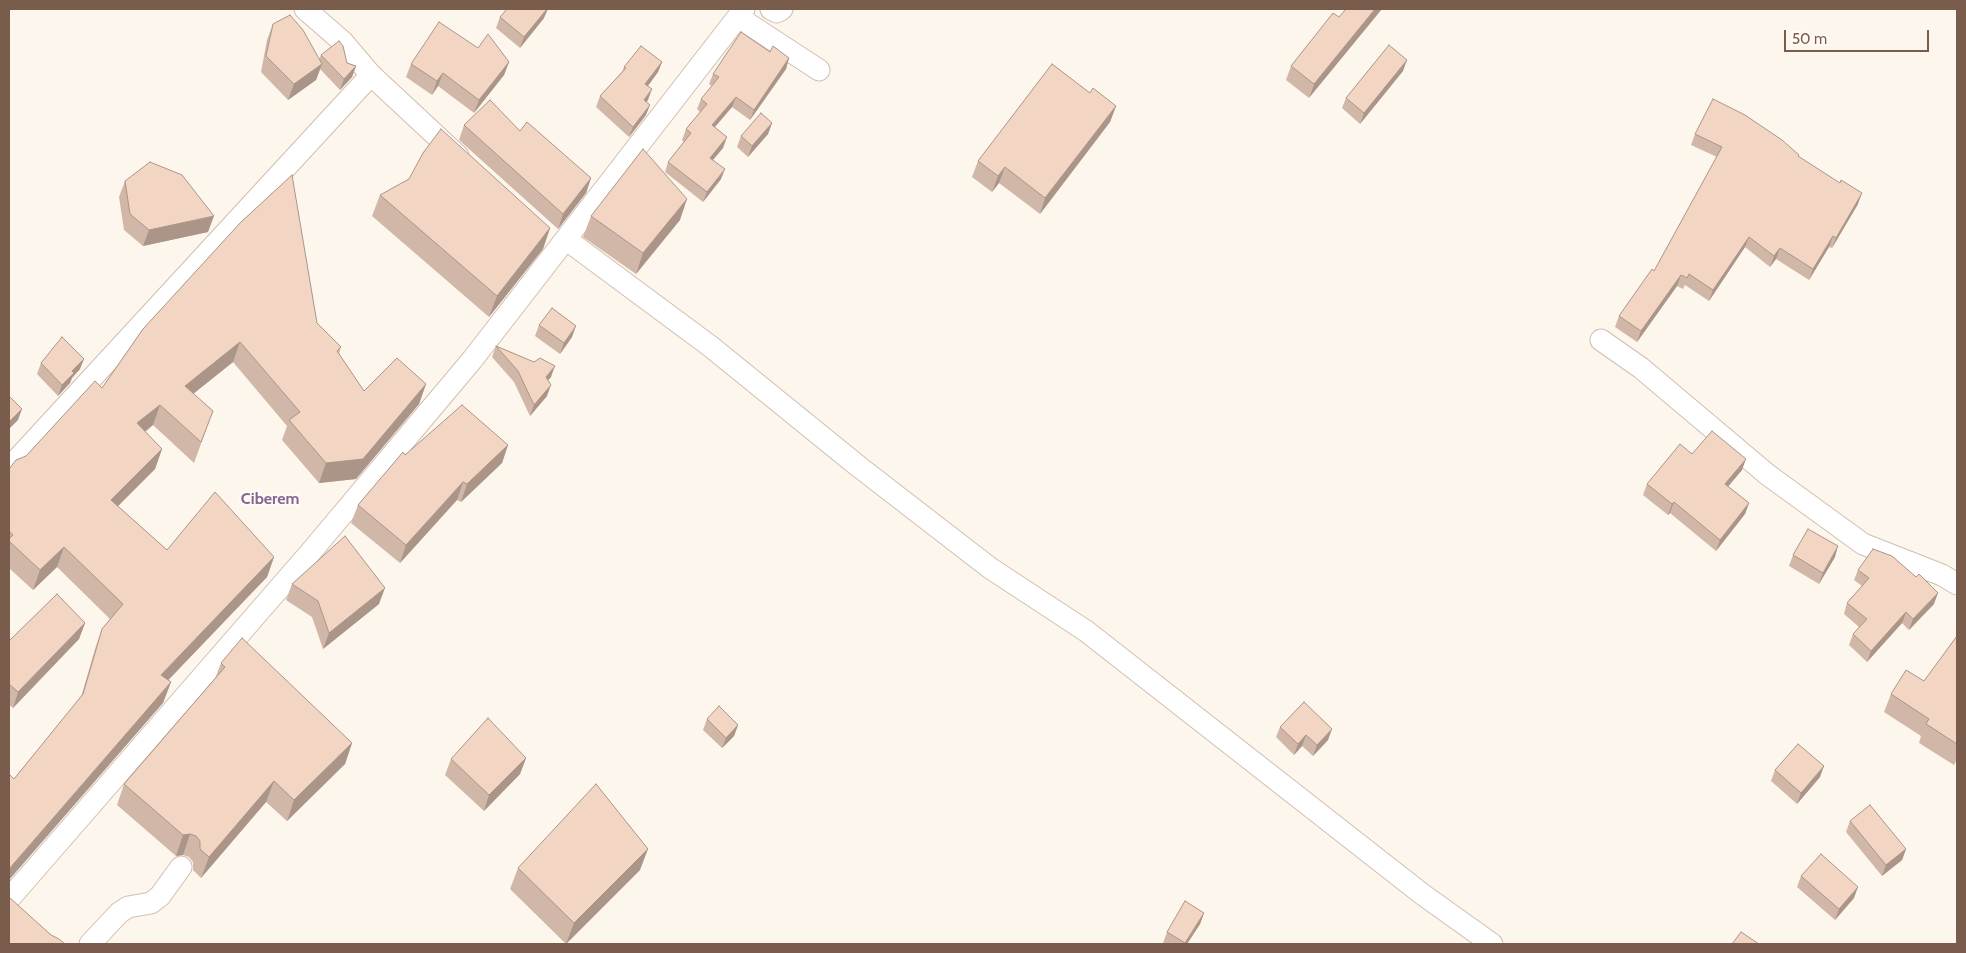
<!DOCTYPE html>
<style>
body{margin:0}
#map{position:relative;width:1966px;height:953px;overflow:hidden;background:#fdf6ec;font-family:Cabin,sans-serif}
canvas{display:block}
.frame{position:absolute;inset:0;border:10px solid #7a5c4d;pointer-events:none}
.scale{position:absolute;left:1784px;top:30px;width:145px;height:22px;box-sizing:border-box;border:2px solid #7a5c4d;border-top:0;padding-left:6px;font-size:15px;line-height:18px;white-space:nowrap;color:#7a5c4d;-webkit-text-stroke:4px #fffaf3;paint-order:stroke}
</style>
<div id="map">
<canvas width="1966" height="953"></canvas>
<div class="frame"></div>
<div class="scale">50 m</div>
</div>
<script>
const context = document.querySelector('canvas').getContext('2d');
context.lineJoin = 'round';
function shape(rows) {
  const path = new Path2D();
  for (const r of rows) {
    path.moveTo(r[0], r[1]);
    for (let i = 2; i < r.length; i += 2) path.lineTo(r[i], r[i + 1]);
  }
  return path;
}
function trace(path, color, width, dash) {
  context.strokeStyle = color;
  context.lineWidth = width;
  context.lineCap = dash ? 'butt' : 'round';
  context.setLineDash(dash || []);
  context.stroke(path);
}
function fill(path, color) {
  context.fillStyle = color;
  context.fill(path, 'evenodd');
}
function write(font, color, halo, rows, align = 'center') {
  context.font = font + ' Cabin,sans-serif';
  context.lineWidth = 5;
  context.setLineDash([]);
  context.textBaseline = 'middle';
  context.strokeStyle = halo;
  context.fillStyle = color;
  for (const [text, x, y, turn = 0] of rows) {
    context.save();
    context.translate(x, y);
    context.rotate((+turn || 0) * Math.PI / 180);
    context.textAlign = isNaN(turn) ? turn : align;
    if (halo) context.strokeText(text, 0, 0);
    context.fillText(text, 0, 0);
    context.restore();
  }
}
const minor = shape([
 [305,9,343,42,371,75,458,156],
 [771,9,777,12,782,9],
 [738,17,819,70],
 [567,240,710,346,858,466,990,568,1086,631,1422,894,1492,944],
 [1601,340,1641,368,1768,475,1863,544,1942,575,1957,584],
 [9,468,371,75],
 [9,899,309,554,472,360,744,9],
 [90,944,119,913,128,907,151,903,160,896,181,867]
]);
trace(minor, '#d1beb0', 23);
trace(minor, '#fff', 21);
fill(shape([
 [500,17,544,18,520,48,496,28],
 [1339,17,1309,98,1286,80,1291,66],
 [273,24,319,59,321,55,356,66,352,77,340,90,320,69,316,80,288,100,261,72,267,40],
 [478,48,509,62,504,75,474,113,438,86,432,95,406,77,411,64],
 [770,52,789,58,786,69,750,120,732,107,715,127,723,148,713,160,721,179,703,202,665,172,668,162,684,142,682,140,686,129,700,112,697,109,701,99,712,86,709,84,713,74],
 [662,62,658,72,648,86,648,100,646,102,646,115,629,137,596,107,600,96,622,72,624,67],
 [1403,71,1360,124,1342,108,1346,98],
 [1090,93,1116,106,1110,122,1040,214,999,183,992,192,972,177,978,161],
 [772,123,768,134,748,157,737,147,741,136],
 [464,125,520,131,591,178,586,193,558,229,459,140],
 [1695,134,1799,155,1799,157,1858,204,1832,248,1829,247,1809,280,1776,259,1770,267,1745,247,1709,301,1685,285,1683,289,1677,286,1637,342,1615,327,1619,316,1654,271,1717,157,1691,145],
 [125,181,208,232,143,246,124,230,119,197],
 [380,195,550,228,543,249,489,317,372,216],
 [591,216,680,220,636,274,583,237],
 [317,323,341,347,339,354,364,391,426,384,419,404,356,479,319,483,282,440,287,426,233,362,193,394,213,411,194,463,153,425,145,432,162,449,155,469,118,506,167,550,274,557,267,577,168,680,171,682,163,703,14,779,81,697,95,649,102,629,110,619,57,567,33,590,9,568,9,469,26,456,102,388,143,329],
 [539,325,572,337,560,354,535,336],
 [496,346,551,377,548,380,547,396,530,416,514,382,492,357],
 [41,363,80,369,72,378,70,383,58,396,37,374],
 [508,445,502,463,461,502,457,500,400,563,351,523,358,505,405,455],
 [1692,454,1742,470,1728,486,1749,503,1745,514,1716,551,1670,513,1668,515,1643,495,1647,484],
 [1793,555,1835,557,1819,584,1789,566],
 [1858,570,1934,604,1909,630,1902,623,1867,662,1849,645,1853,634,1859,627,1844,614,1847,603,1862,586,1854,580],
 [292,584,379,604,323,649,312,617,286,600],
 [85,623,79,639,13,708,9,705,9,641],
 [1957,636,1957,759,1954,765,1919,743,1921,736,1884,712,1891,694,1924,681],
 [221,663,352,743,345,764,287,821,266,802,201,878,193,870,193,862,189,857,183,855,176,856,117,805,124,784,215,679],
 [707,719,738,725,734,736,722,748,703,730],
 [1280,727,1328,740,1313,756,1302,746,1294,755,1276,737],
 [526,758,520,774,484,811,445,775,451,759],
 [1775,770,1820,777,1797,804,1771,781],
 [1850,821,1906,849,1902,860,1882,876,1846,832],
 [518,868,640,870,566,944,510,889],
 [1801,876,1854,898,1835,920,1797,887],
 [1204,913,1200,924,1187,944,1165,944,1163,943,1167,932]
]), '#d1b7a8');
fill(shape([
 [547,9,548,9,544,18,520,48,524,37],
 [1375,9,1382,9,1309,98,1314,84],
 [789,58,786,69,750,120,754,110],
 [1407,60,1403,71,1360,124,1364,113],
 [509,62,504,75,474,113,479,100],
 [662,62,658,72,641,95,645,84],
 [322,64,316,80,288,100,294,84],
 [356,66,352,77,340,90,344,79],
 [443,73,438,86,432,95,437,81],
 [652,89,648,100,640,110,644,100],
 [736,97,732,107,708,135,712,125],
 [650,105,646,115,629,137,633,127],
 [1116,106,1110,122,1040,214,1045,198],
 [772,123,768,134,748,157,752,146],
 [727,137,723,148,706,168,710,158],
 [1005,167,999,183,992,192,998,176],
 [725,169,721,179,703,202,707,192],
 [591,178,586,193,558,229,563,214],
 [1862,193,1858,204,1832,248,1836,238],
 [687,199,680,220,636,274,643,253],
 [214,216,208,232,143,246,149,230],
 [550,228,543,249,489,317,497,296],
 [1833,236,1829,247,1809,280,1813,269],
 [1749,237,1745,247,1709,301,1713,290],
 [1780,248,1776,259,1770,267,1774,256],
 [1681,275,1677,286,1637,342,1641,331],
 [576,326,572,337,560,354,564,343],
 [240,342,233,362,178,406,185,386],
 [84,359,80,369,72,378,70,383,58,396,62,385,72,371],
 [555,366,551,377,542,387,546,377],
 [426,384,419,404,356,479,319,483,326,463],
 [551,385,547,396,530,416,534,405],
 [160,405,153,425,130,444,137,423],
 [22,409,18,420,9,429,9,422],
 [508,445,502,463,461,502,467,484],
 [162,449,155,469,104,520,111,500],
 [1746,459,1742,470,1721,495,1725,484],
 [463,482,457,500,400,563,406,545],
 [1674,502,1670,513,1668,515,1672,504],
 [1749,503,1745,514,1716,551,1720,540],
 [1838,546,1835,557,1819,584,1823,573],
 [64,547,57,567,33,590,40,570],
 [274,557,267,577,154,695,161,675],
 [385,588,379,604,323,649,329,633],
 [1938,593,1934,604,1909,630,1913,619],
 [1906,612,1902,623,1867,662,1871,651],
 [85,623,79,639,13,708,18,692],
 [171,682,163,703,9,880,9,869],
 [738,725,734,736,722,748,726,738],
 [1332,729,1328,740,1313,756,1317,745],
 [1306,735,1302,746,1294,755,1298,744],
 [352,743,345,764,287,821,294,800],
 [526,758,520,774,484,811,489,795],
 [1824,766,1820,777,1797,804,1801,793],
 [274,781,266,802,201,878,209,857],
 [190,834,183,855,176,856,183,835],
 [648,849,640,870,566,944,574,923],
 [1906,849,1902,860,1882,876,1886,865],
 [1858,887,1854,898,1835,920,1839,909],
 [1204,913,1200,924,1187,944,1185,944]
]), '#aa9588');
const building = shape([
 [507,9,547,9,524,37,500,17,507,9],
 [1346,9,1375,9,1314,84,1291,66,1333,13,1339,17,1346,9],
 [290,15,303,30,322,64,294,84,266,56,273,24,290,15],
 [439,22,478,48,488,34,509,62,479,100,443,73,437,81,411,64,439,22],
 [741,32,770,52,773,46,789,58,754,110,736,97,712,125,727,137,710,158,725,169,707,192,668,162,691,133,686,129,707,104,701,99,719,77,713,74,741,32],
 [339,41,343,46,347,63,356,66,344,79,321,55,339,41],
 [1389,45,1407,60,1364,113,1346,98,1389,45],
 [641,46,662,62,645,84,652,89,644,100,650,105,633,127,600,96,626,68,624,67,641,46],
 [1052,64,1090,93,1093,88,1116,106,1045,198,1005,167,998,176,978,161,1052,64],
 [1713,99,1745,115,1782,140,1799,155,1798,156,1840,183,1841,180,1862,193,1836,238,1833,236,1813,269,1780,248,1774,256,1749,237,1713,290,1689,274,1687,278,1681,275,1641,331,1619,316,1652,269,1654,271,1722,147,1695,134,1713,99],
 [490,100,520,131,527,122,591,178,563,214,464,125,490,100],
 [761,113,772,123,752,146,741,136,761,113],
 [441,129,550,228,497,296,380,195,409,179,423,153,441,129],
 [643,149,687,199,643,253,591,216,643,149],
 [150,162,182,175,214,216,149,230,130,214,125,181,150,162],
 [292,175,317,323,341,347,337,351,364,391,397,358,426,384,363,459,326,463,289,420,300,412,240,342,185,386,213,411,201,442,160,405,137,423,162,449,111,500,167,550,215,492,274,557,161,675,171,682,9,869,9,774,14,779,83,694,102,629,123,604,64,547,40,570,9,541,9,539,13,535,9,531,9,469,16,460,26,456,95,381,102,388,143,329,241,222,292,175],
 [552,308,576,326,564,343,539,325,552,308],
 [62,337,84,359,72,371,74,373,62,385,41,363,62,337],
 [496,346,534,362,540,358,555,366,546,377,551,385,534,405,518,371,496,346],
 [9,396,22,409,9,422,9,396],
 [462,405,508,445,467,484,463,482,406,545,358,505,403,452,405,455,462,405],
 [1712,431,1746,459,1725,484,1749,503,1720,540,1674,502,1672,504,1647,484,1680,444,1692,454,1712,431],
 [1808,529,1838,546,1823,573,1793,555,1808,529],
 [345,536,385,588,329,633,318,601,292,584,345,536],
 [1873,549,1892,556,1916,577,1919,574,1938,593,1913,619,1906,612,1871,651,1853,634,1867,619,1847,603,1869,578,1858,570,1873,549],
 [57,594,85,623,18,692,9,684,9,641,57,594],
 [1957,636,1957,744,1926,724,1929,719,1891,694,1906,670,1924,681,1957,636],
 [242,638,352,743,294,800,274,781,209,857,200,849,200,841,196,836,190,834,183,835,124,784,225,667,221,663,242,638],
 [1304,702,1332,729,1317,745,1306,735,1298,744,1280,727,1304,702],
 [719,706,738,725,726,738,707,719,719,706],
 [488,718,526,758,489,795,451,759,488,718],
 [1798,744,1824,766,1801,793,1775,770,1798,744],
 [596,784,648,849,574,923,518,868,596,784],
 [1870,805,1906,849,1886,865,1850,821,1870,805],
 [1821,854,1858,887,1839,909,1801,876,1821,854],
 [9,897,51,935,59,939,65,944,9,944,9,897],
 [1185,901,1204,913,1185,943,1167,932,1185,901],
 [1741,932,1759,944,1732,944,1741,932]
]);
fill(building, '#f3d5c3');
trace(building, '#aa9588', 1);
write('bold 16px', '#846695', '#fffaf3', [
 ["Ciberem",270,499]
]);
</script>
